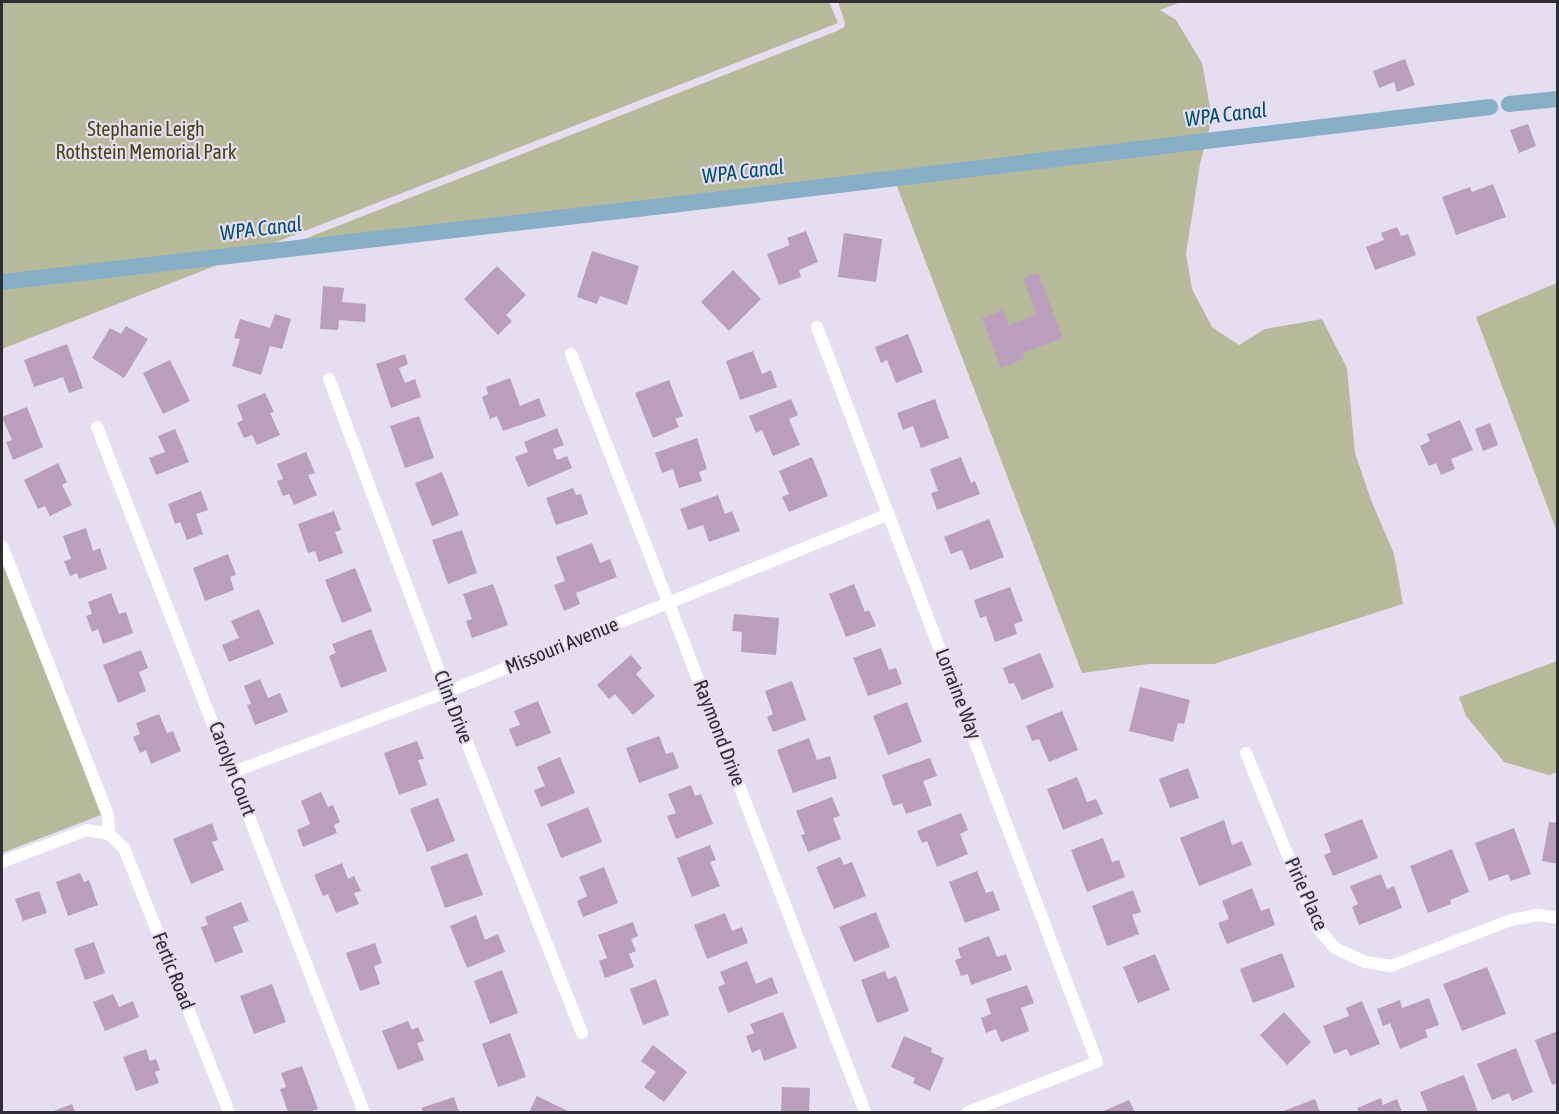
<!DOCTYPE html>
<style>
body{margin:0}
#map{position:relative;width:1559px;height:1114px;overflow:hidden;background:#e5def0;font-family:"Asap Condensed",sans-serif}
canvas{display:block}
.frame{position:absolute;inset:0;border:3px solid #2f2c33;pointer-events:none}
</style>
<div id="map">
<canvas width="1559" height="1114"></canvas>
<div class="frame"></div>
</div>
<script>
const context = document.querySelector('canvas').getContext('2d');
context.lineJoin = 'round';
function fill(path, color) {
  context.fillStyle = color;
  context.fill(path, 'evenodd');
}
function shape(rows) {
  const path = new Path2D();
  for (const r of rows) {
    path.moveTo(r[0], r[1]);
    for (let i = 2; i < r.length; i += 2) path.lineTo(r[i], r[i + 1]);
  }
  return path;
}
function trace(path, color, width, dash) {
  context.strokeStyle = color;
  context.lineWidth = width;
  context.lineCap = dash ? 'butt' : 'round';
  context.setLineDash(dash || []);
  context.stroke(path);
}
function write(font, color, halo, rows, align = 'center') {
  context.font = font + ' "Asap Condensed",sans-serif';
  context.lineWidth = 4.5;
  context.setLineDash([]);
  context.textBaseline = 'middle';
  context.strokeStyle = halo;
  context.fillStyle = color;
  for (const [text, x, y, turn = 0] of rows) {
    context.save();
    context.translate(x, y);
    context.rotate((+turn || 0) * Math.PI / 180);
    context.textAlign = isNaN(turn) ? turn : align;
    if (halo) context.strokeText(text, 0, 0);
    context.fillText(text, 0, 0);
    context.restore();
  }
}
fill(shape([
 [2,2,829,2,838,23,2,349],
 [838,2,1181,2,1160,10,1176,20,1202,63,1212,118,1200,164,1186,254,1192,289,1212,327,1239,345,1265,329,1322,319,1347,368,1355,453,1371,500,1394,554,1403,604,1214,664,1149,664,1082,673,893,176,289,245,837,31,844,27,845,23],
 [1557,283,1557,532,1476,317],
 [2,555,101,815,2,853],
 [1557,661,1557,772,1549,775,1504,762,1466,716,1459,697]
]), '#b7ba9a');
trace(shape([
 [1509,104,1558,99],
 [2,282,663,206,1490,107]
]), '#86aec7', 16);
fill(shape([
 [1405,59,1415,85,1397,92,1394,82,1379,88,1373,71],
 [1528,124,1536,146,1519,153,1510,130],
 [1493,184,1506,217,1456,235,1442,197,1470,187,1472,192],
 [1397,227,1401,236,1408,234,1416,255,1375,270,1366,247,1384,240,1381,233],
 [806,231,818,262,799,270,801,277,779,285,767,254,790,245,787,238],
 [844,233,882,239,876,282,838,277],
 [592,251,639,266,627,305,600,296,597,304,577,297],
 [497,266,526,295,506,315,512,321,498,335,464,299],
 [733,270,761,299,729,331,701,302],
 [1038,273,1063,338,1023,353,1025,358,1001,368,982,318,1003,310,1009,325,1037,314,1023,278],
 [323,286,344,288,342,302,366,304,365,322,339,320,338,330,320,329],
 [275,314,291,319,282,349,270,346,261,375,232,366,240,339,234,338,240,319,270,328],
 [126,326,148,339,124,378,92,358,110,328,121,334],
 [908,334,923,372,896,383,887,360,881,363,875,347],
 [67,344,83,388,69,393,63,377,34,387,24,360],
 [753,351,762,374,771,370,777,387,740,400,726,361],
 [405,354,408,364,399,368,405,383,415,379,421,397,391,408,376,364],
 [170,360,190,401,163,414,143,373],
 [510,378,520,406,539,398,546,416,503,431,497,416,490,419,482,397,488,394,486,387],
 [669,380,683,416,675,419,679,427,653,438,635,393],
 [265,393,274,412,270,413,280,435,257,445,252,435,244,438,237,423,243,420,237,405],
 [791,399,798,415,789,419,800,445,773,456,762,430,756,433,749,416],
 [935,399,949,438,921,448,913,426,903,430,897,413],
 [27,407,43,447,13,460,6,442,12,440,2,417],
 [419,416,434,458,405,468,390,426],
 [1460,420,1473,450,1451,459,1455,469,1441,475,1436,463,1429,466,1420,446,1430,441,1427,434],
 [1490,423,1498,445,1483,451,1475,429],
 [557,428,564,445,553,449,557,460,567,456,572,468,528,487,515,457,528,452,524,442],
 [175,429,189,462,156,475,149,458,165,452,158,436],
 [697,438,707,469,699,472,702,481,679,488,673,469,662,473,655,453],
 [306,452,315,473,308,475,317,495,294,505,289,494,283,496,277,481,283,479,277,464],
 [812,457,828,496,789,512,782,497,789,494,779,471],
 [961,457,971,483,975,481,980,494,937,510,931,493,938,491,930,469],
 [58,463,67,482,62,485,72,505,50,516,45,506,38,509,24,480],
 [442,472,459,515,432,526,415,483],
 [573,488,576,495,581,494,588,514,556,525,546,498],
 [201,491,208,510,196,514,203,534,187,540,180,522,175,524,168,504],
 [718,495,725,514,732,511,740,531,709,542,703,525,688,530,680,509],
 [334,511,341,530,335,532,343,553,319,562,315,551,308,553,298,524],
 [989,519,1004,557,970,570,962,550,951,554,944,537],
 [86,528,93,551,100,548,107,569,79,579,77,573,70,576,64,561,71,559,63,536],
 [462,530,477,573,448,584,432,540],
 [592,543,600,563,610,559,617,577,576,593,580,604,564,611,554,585,565,581,556,557],
 [228,554,236,575,230,577,234,590,205,601,193,568],
 [355,568,372,611,342,623,325,580],
 [493,584,508,625,472,638,466,621,472,619,463,594],
 [854,584,865,612,869,610,876,626,846,637,829,594],
 [1010,587,1023,621,1014,624,1017,634,995,642,986,616,980,618,974,600],
 [111,593,119,614,126,612,133,633,103,644,98,629,92,632,86,616,92,614,88,602],
 [259,609,274,644,229,662,222,645,239,638,231,621],
 [734,614,779,618,776,655,741,652,742,632,732,631],
 [371,629,387,671,341,688,329,656,336,653,332,644],
 [881,648,889,670,896,668,902,684,868,696,853,658],
 [141,650,148,668,139,672,146,691,118,703,103,665],
 [1040,653,1054,687,1022,700,1014,683,1009,684,1003,668],
 [631,655,642,668,636,674,655,696,633,715,615,694,609,699,597,685],
 [260,679,268,698,280,693,288,712,255,725,247,705,251,704,244,686],
 [792,681,806,720,773,732,767,717,773,714,765,691],
 [1140,687,1190,700,1184,724,1178,723,1173,742,1129,731],
 [538,701,551,733,516,747,509,729,520,725,514,711],
 [907,702,922,742,888,755,873,716],
 [1062,711,1078,750,1049,762,1039,739,1032,741,1026,726],
 [159,714,167,733,173,731,181,751,151,764,146,750,140,753,133,737,140,734,136,723],
 [659,736,666,754,673,752,679,768,639,783,626,748],
 [809,738,817,760,830,756,837,778,793,793,777,750],
 [417,741,424,759,418,760,427,785,399,795,384,753],
 [560,757,575,793,541,807,534,790,545,786,537,767],
 [930,758,937,776,923,781,932,805,906,814,902,803,893,806,882,775],
 [1188,768,1199,798,1170,808,1159,779],
 [1077,777,1087,802,1096,799,1103,814,1063,830,1047,789],
 [691,785,695,796,701,794,713,824,676,839,667,816,676,813,668,794],
 [321,792,328,807,333,805,340,822,334,825,337,833,303,847,297,830,310,824,301,801],
 [832,797,840,816,833,818,841,839,808,852,801,835,805,834,796,811],
 [438,798,455,841,427,852,410,809],
 [588,807,602,842,561,858,547,824],
 [961,813,968,830,960,834,968,854,937,867,927,841,922,843,917,831],
 [1362,819,1378,858,1333,876,1324,855,1331,852,1324,834],
 [1224,820,1232,845,1242,841,1252,865,1199,886,1180,838],
 [1549,822,1558,823,1558,864,1542,861],
 [212,823,218,840,212,842,224,870,191,884,173,839],
 [1514,828,1531,874,1511,881,1508,874,1489,881,1475,843],
 [1103,838,1112,862,1119,860,1125,877,1087,892,1071,850],
 [710,845,716,860,710,862,720,886,692,897,677,858],
 [1452,849,1469,892,1450,900,1451,904,1428,913,1410,866],
 [467,853,483,895,445,908,430,867],
 [840,857,844,865,852,862,866,896,834,909,816,867],
 [342,863,348,879,354,876,361,891,354,893,359,904,336,913,328,894,323,896,314,875],
 [604,867,618,903,583,917,577,901,587,896,579,877],
 [977,871,986,893,993,891,1000,910,965,923,949,882],
 [80,873,84,882,89,880,98,905,68,916,56,882],
 [1381,874,1387,889,1394,886,1402,908,1359,925,1352,907,1358,904,1350,886],
 [1252,888,1261,911,1269,908,1275,925,1227,944,1218,923,1229,919,1222,901],
 [1133,890,1141,912,1132,915,1139,934,1107,946,1092,906],
 [39,891,47,913,23,921,15,899],
 [241,902,249,921,233,927,243,952,215,963,201,927,208,925,205,917],
 [876,912,890,947,854,962,839,927],
 [725,913,732,931,742,927,748,943,707,959,694,925],
 [476,915,485,940,498,934,505,952,467,968,450,926],
 [633,922,638,936,631,939,636,951,629,954,634,967,605,978,599,961,607,958,598,935],
 [989,936,997,957,1006,954,1012,970,971,985,968,974,961,976,955,960,961,958,958,948],
 [94,942,105,973,85,980,74,949],
 [375,943,382,963,374,966,380,984,360,991,346,953],
 [1282,953,1295,987,1253,1003,1240,969],
 [1155,954,1170,990,1138,1003,1123,967],
 [747,961,756,984,772,977,778,993,728,1013,718,987,725,984,720,972],
 [1487,967,1506,1014,1462,1031,1443,984],
 [502,970,518,1013,490,1024,474,981],
 [885,971,888,979,896,976,909,1011,877,1023,861,980],
 [656,979,669,1015,643,1025,630,989],
 [272,984,286,1022,254,1034,240,996],
 [1027,985,1034,1003,1021,1008,1029,1031,1001,1042,996,1029,986,1033,981,1018,991,1014,986,999],
 [113,994,119,1007,133,1001,139,1017,105,1031,93,1002],
 [1429,998,1439,1025,1425,1030,1428,1037,1400,1049,1390,1023,1383,1026,1377,1009,1400,1000,1402,1008],
 [1362,1001,1380,1044,1350,1056,1347,1049,1334,1054,1323,1026,1349,1016,1346,1008],
 [783,1012,797,1048,764,1061,760,1049,752,1053,746,1036,754,1033,750,1024],
 [1284,1012,1311,1042,1287,1065,1260,1035],
 [408,1021,412,1030,418,1027,424,1041,417,1043,424,1060,398,1070,382,1031],
 [1558,1031,1558,1083,1552,1085,1535,1040],
 [510,1033,526,1077,498,1087,482,1044],
 [904,1036,932,1048,931,1052,944,1058,930,1091,913,1083,915,1078,891,1067],
 [653,1045,687,1072,664,1102,644,1087,656,1072,641,1061],
 [1516,1048,1533,1092,1512,1101,1509,1093,1492,1100,1477,1064],
 [146,1049,150,1061,156,1059,160,1070,155,1072,159,1083,136,1091,123,1057],
 [302,1066,318,1109,308,1112,288,1112,280,1089,286,1087,281,1073],
 [1464,1075,1478,1112,1428,1112,1420,1092],
 [782,1087,810,1088,809,1112,781,1112],
 [537,1096,570,1112,529,1112],
 [454,1097,459,1112,423,1112,421,1108],
 [1381,1098,1383,1105,1397,1099,1402,1112,1359,1112,1357,1108],
 [1315,1099,1320,1112,1281,1112],
 [1129,1100,1135,1112,1101,1112],
 [72,1104,75,1112,51,1112]
]), '#bb9dbd');
trace(shape([
 [817,327,1097,1062,968,1112],
 [571,354,669,604,865,1112],
 [329,379,447,692,582,1033],
 [97,427,364,1112],
 [2,546,108,815,109,834],
 [1246,753,1317,927,1335,948,1365,962,1391,966,1511,920,1538,915,1558,918],
 [233,772,447,692,889,514],
 [109,834,124,848,229,1112],
 [2,862,87,830,109,834]
]), '#fff', 12);
write('20px', '#424514', '#e5def0', [
 ["Stephanie Leigh",146,130],
 ["Rothstein Memorial Park",146,153]
]);
write('20px', '#2f2c33', '#e5def0', [
 ["Missouri Avenue",562,646,-22],
 ["Lorraine Way",958,694,69],
 ["Clint Drive",453,707,69],
 ["Raymond Drive",719,733,69],
 ["Carolyn Court",232,769,69],
 ["Pirie Place",1306,894,66],
 ["Fertic Road",173,971,68]
]);
write('italic 21px', '#014f71', '#e5def0', [
 ["WPA Canal",1226,115,-7],
 ["WPA Canal",743,172,-7],
 ["WPA Canal",261,229,-7]
]);
</script>
